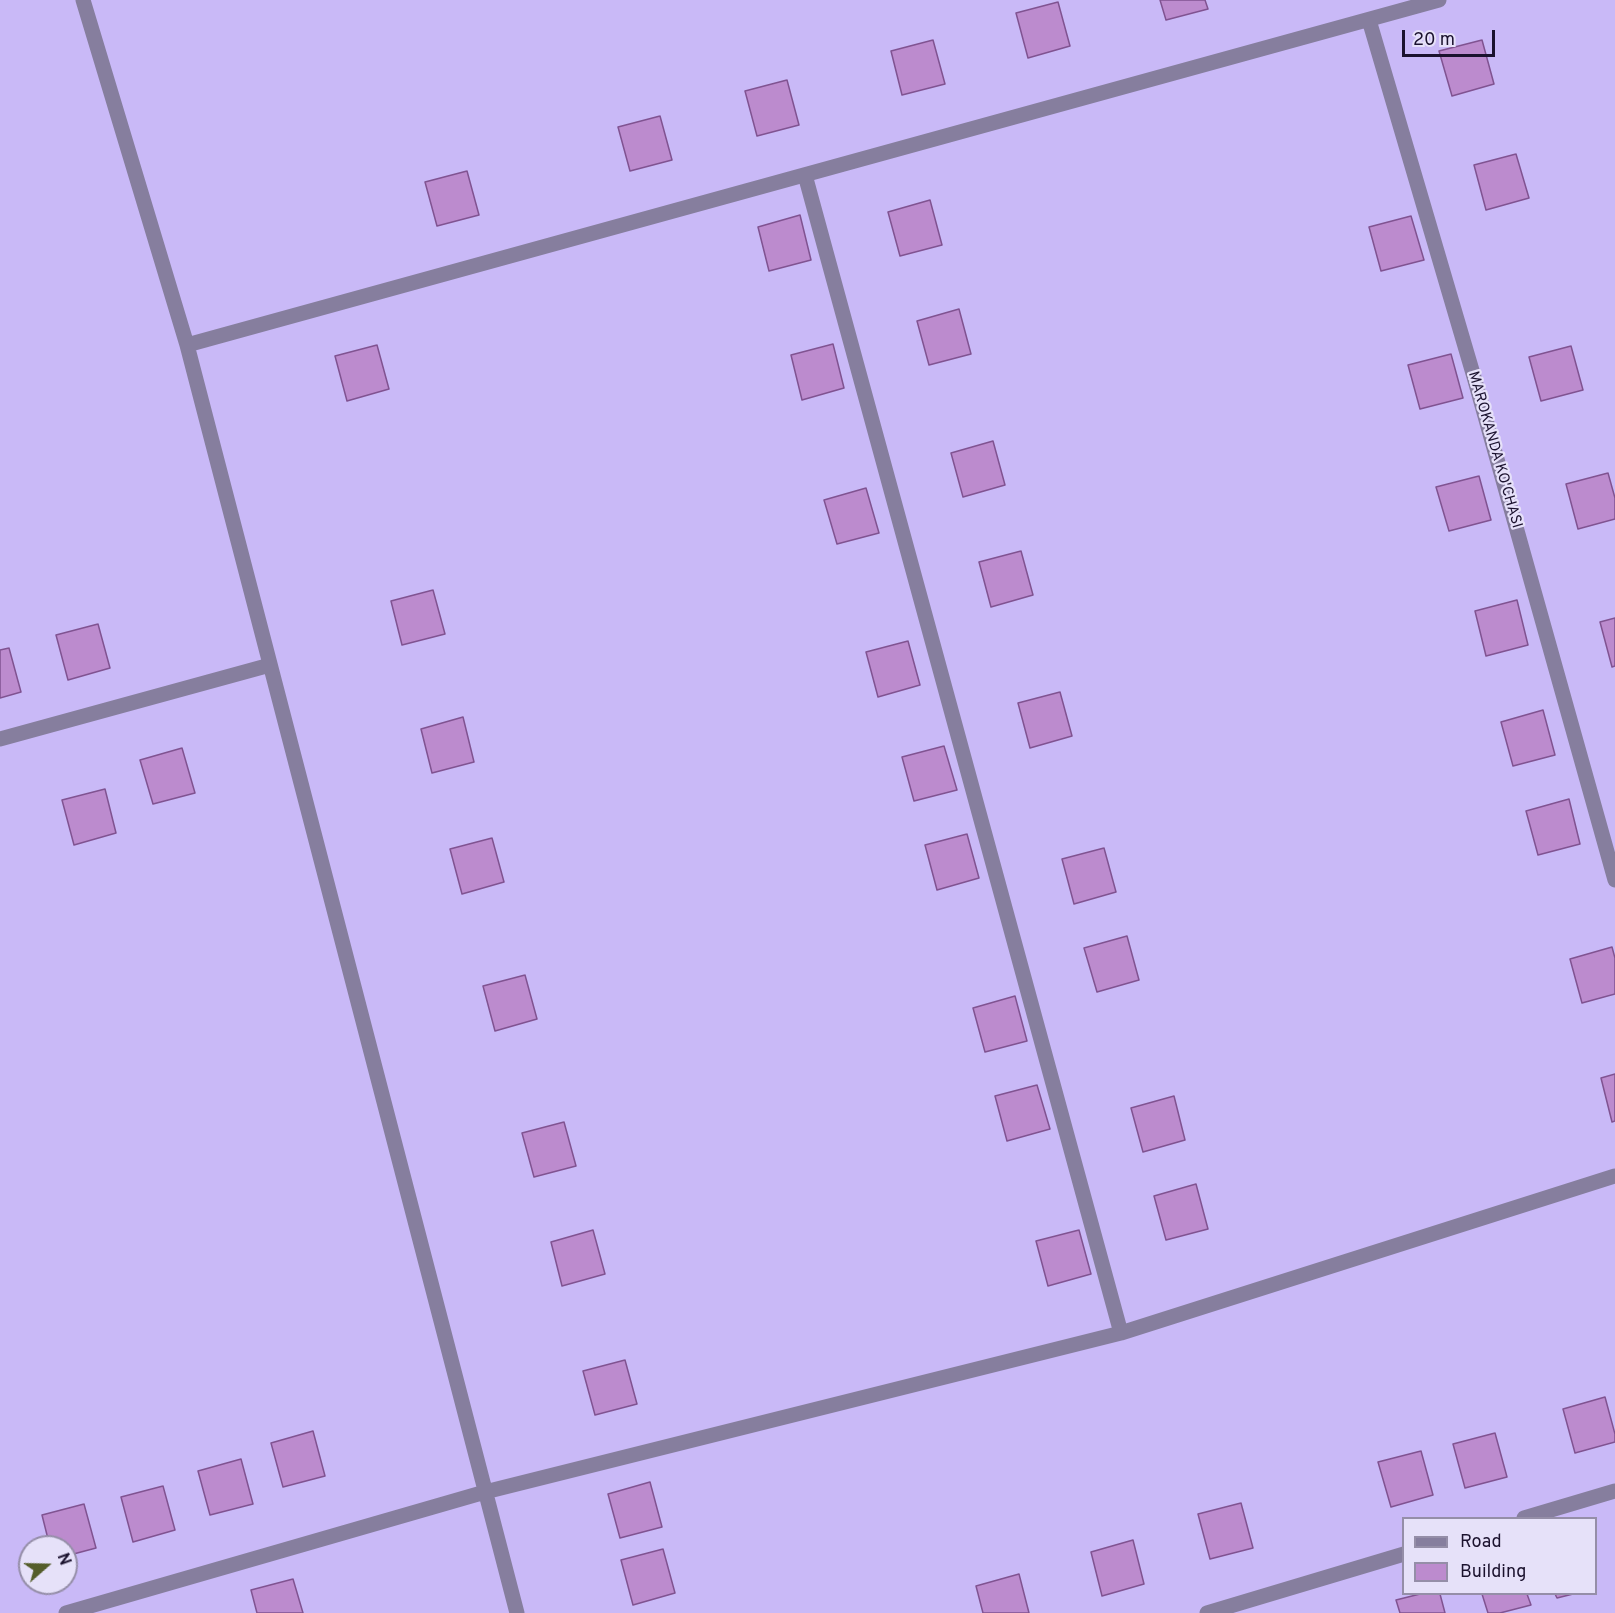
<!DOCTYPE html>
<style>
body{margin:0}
#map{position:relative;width:1615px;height:1613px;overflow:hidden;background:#c9b9f7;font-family:Overpass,sans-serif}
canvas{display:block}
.legend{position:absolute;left:1402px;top:1517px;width:195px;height:78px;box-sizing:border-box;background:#e6e1f9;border:2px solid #958ea8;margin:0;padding:8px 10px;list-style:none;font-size:18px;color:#1b122e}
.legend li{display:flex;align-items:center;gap:12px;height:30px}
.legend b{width:30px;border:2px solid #958ea8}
.north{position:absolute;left:18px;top:1535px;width:60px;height:60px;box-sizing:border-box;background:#e6e1f9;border:2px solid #958ea8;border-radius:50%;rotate:70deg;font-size:16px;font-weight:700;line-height:24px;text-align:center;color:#1b122e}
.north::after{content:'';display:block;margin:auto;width:21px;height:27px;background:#555d2b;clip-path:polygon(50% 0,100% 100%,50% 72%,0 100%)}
.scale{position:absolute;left:1402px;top:30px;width:93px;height:27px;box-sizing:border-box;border:3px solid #1b122e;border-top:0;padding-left:8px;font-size:18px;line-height:21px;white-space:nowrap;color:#1b122e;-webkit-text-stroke:4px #e6e1f9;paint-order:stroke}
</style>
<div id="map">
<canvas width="1615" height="1613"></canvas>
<ul class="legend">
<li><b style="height:8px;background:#867e9e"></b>Road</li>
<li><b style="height:16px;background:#bc8bce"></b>Building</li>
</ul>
<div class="north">N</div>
<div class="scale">20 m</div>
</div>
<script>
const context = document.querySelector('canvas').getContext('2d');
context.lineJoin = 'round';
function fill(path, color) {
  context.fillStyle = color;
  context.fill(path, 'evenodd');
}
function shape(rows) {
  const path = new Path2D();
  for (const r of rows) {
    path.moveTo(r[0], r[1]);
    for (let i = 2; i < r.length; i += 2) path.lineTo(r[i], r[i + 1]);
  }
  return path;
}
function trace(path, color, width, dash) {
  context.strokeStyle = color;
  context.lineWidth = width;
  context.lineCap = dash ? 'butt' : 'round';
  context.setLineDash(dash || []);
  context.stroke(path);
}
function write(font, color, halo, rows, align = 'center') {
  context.font = font + ' Overpass,sans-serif';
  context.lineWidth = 4.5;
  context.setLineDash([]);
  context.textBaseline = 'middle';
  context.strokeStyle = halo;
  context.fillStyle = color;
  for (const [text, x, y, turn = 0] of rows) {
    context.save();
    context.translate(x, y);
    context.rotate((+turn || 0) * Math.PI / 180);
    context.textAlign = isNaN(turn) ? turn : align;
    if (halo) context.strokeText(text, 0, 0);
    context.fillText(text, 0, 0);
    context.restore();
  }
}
const building = shape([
 [1160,0,1205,0,1208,9,1166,20,1160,0],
 [1058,2,1070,46,1028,58,1016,13,1058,2],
 [933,40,945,84,902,95,891,51,933,40],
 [1482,40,1494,84,1452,96,1439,51,1482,40],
 [787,80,799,125,757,136,745,91,787,80],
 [660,116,672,160,630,171,618,127,660,116],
 [1516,154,1529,198,1486,210,1474,165,1516,154],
 [467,171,479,215,437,226,425,182,467,171],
 [930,200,942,245,900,256,888,212,930,200],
 [800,215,811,260,769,271,758,227,800,215],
 [1411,216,1424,260,1381,271,1369,227,1411,216],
 [959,309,971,354,929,365,917,321,959,309],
 [833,344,844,388,802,400,791,355,833,344],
 [377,345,389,389,347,401,335,356,377,345],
 [1571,346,1583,390,1541,401,1529,357,1571,346],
 [1451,354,1463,398,1420,409,1408,365,1451,354],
 [993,441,1005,485,963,497,951,453,993,441],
 [1608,473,1615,498,1615,519,1578,529,1566,484,1608,473],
 [1479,476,1491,520,1449,531,1436,487,1479,476],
 [866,488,879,533,837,544,824,500,866,488],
 [1021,551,1033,595,991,607,979,562,1021,551],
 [433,590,445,634,402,645,391,601,433,590],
 [1517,600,1528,645,1486,656,1475,611,1517,600],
 [1615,618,1615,666,1612,667,1600,622,1615,618],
 [98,624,110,668,68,680,56,635,98,624],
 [908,641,920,685,878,697,866,652,908,641],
 [9,648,21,692,0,698,0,650,9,648],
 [1060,692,1072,736,1030,748,1018,703,1060,692],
 [1543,710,1555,755,1513,766,1501,722,1543,710],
 [463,717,474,762,432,773,421,729,463,717],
 [944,746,957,790,914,801,902,757,944,746],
 [182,748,195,793,153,804,140,760,182,748],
 [105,789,116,833,74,845,62,800,105,789],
 [1569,799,1580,844,1538,855,1526,811,1569,799],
 [967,834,979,878,937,890,925,845,967,834],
 [492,838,504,882,462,894,450,849,492,838],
 [1104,848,1116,892,1074,904,1062,859,1104,848],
 [1127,936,1139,980,1097,992,1084,948,1127,936],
 [1612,947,1615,958,1615,994,1582,1003,1570,959,1612,947],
 [525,975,537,1019,495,1031,483,986,525,975],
 [1015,996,1027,1041,985,1052,973,1008,1015,996],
 [1615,1074,1615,1121,1612,1122,1601,1078,1615,1074],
 [1037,1085,1050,1129,1007,1141,995,1096,1037,1085],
 [1174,1096,1185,1140,1143,1152,1131,1108,1174,1096],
 [564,1122,576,1166,534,1177,522,1133,564,1122],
 [1196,1184,1208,1229,1166,1240,1154,1196,1196,1184],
 [593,1230,605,1274,562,1286,551,1242,593,1230],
 [1079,1230,1091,1274,1048,1286,1036,1241,1079,1230],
 [625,1360,637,1404,595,1415,583,1371,625,1360],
 [1605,1397,1615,1434,1615,1442,1575,1453,1563,1409,1605,1397],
 [313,1431,325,1476,283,1487,271,1443,313,1431],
 [1495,1433,1507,1477,1465,1488,1453,1444,1495,1433],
 [1421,1451,1433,1495,1391,1507,1378,1462,1421,1451],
 [241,1459,253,1504,210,1515,198,1471,241,1459],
 [650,1482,662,1527,620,1538,608,1494,650,1482],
 [163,1486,175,1530,133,1542,121,1497,163,1486],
 [1241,1503,1253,1548,1210,1559,1198,1514,1241,1503],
 [84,1504,96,1548,66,1556,66,1547,50,1547,42,1515,84,1504],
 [1133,1540,1144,1584,1102,1596,1091,1552,1133,1540],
 [663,1549,675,1593,633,1605,621,1560,663,1549],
 [1019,1574,1029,1613,983,1613,976,1586,1019,1574],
 [293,1579,303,1613,257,1613,251,1590,293,1579],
 [1420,1594,1440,1594,1445,1613,1400,1613,1396,1600,1420,1594],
 [1482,1594,1527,1594,1531,1605,1500,1613,1488,1613,1482,1594],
 [1555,1594,1573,1594,1557,1598,1555,1594]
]);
fill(building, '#bc8bce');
trace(building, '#805391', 1.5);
trace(shape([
 [83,0,187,345,517,1613],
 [1369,20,1474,377,1615,880],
 [805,175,1121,1333],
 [187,345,1439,0],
 [0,739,270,665],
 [1524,1518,1615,1491],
 [66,1613,485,1492,1121,1333,1615,1176],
 [1207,1613,1404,1554]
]), '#867e9e', 15);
write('15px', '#1b122e', '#e6e1f9', [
 ["MAROKANDA KO'CHASI",1494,450,74]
]);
</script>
